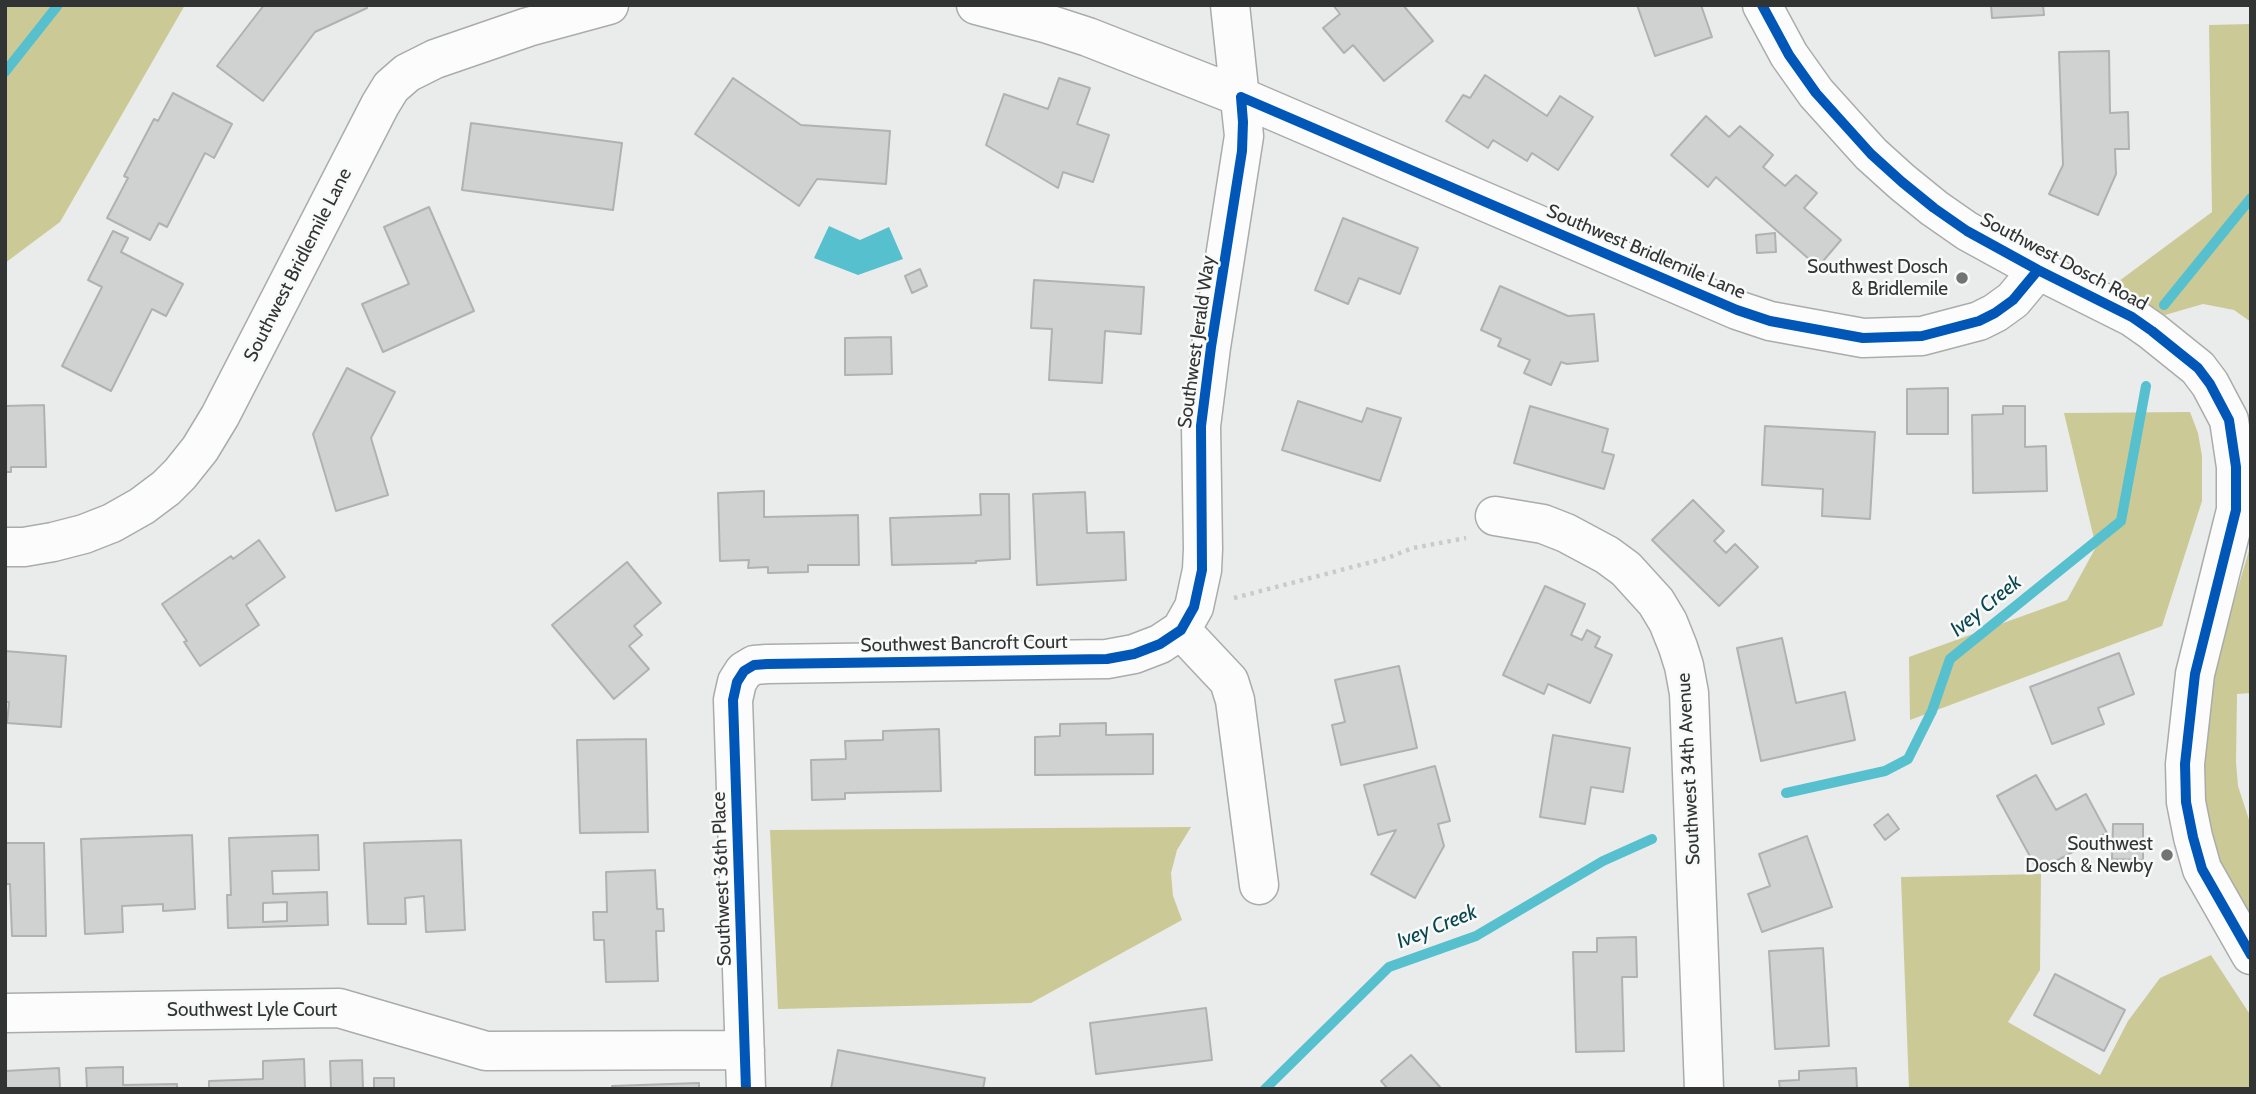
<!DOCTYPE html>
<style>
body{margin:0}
#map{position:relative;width:2256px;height:1094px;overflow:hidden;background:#eaeceb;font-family:Cabin,sans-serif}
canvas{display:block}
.frame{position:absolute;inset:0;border:7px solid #323333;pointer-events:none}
</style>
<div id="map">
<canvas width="2256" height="1094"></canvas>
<div class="frame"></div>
</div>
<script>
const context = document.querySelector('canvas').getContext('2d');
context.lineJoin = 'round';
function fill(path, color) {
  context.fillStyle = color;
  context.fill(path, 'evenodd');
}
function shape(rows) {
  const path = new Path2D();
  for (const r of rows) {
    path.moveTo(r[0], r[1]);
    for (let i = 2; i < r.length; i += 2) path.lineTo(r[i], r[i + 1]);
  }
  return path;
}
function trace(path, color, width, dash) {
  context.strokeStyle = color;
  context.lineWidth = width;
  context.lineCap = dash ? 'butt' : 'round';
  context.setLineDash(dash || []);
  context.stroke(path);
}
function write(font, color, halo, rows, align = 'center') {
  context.font = font + ' Cabin,sans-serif';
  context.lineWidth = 5;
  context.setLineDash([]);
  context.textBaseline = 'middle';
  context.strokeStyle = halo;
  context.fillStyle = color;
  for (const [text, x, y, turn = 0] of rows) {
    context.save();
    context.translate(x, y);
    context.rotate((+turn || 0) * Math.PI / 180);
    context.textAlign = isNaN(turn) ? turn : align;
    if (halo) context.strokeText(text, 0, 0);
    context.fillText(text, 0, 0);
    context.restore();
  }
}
fill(shape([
 [5,5,185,5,60,222,5,263],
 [2251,24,2251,322,2234,310,2203,304,2165,315,2111,287,2212,212,2209,25],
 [2190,412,2198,433,2202,456,2202,501,2162,626,1910,720,1909,657,2067,600,2096,547,2064,413],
 [2251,544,2251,693,2237,694,2236,762,2238,786,2251,826,2251,927,2225,890,2201,820,2206,694],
 [1191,827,1177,850,1171,873,1173,896,1182,920,1031,1003,778,1009,770,830],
 [2041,874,2040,970,2008,1022,2100,1075,2128,1021,2160,978,2211,955,2251,1016,2251,1089,1909,1089,1901,877]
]), '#cbc996');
fill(shape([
 [829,226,860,240,889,227,903,259,858,275,814,258]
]), '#56c0ce');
trace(shape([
 [5,72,58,5],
 [2164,305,2251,198],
 [1786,793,1885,771,1908,759,1932,711,1950,659,2121,521,2146,386],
 [1265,1089,1389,967,1476,936,1603,861,1652,839]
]), '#56c0ce', 10);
const building = shape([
 [264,5,366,5,367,8,315,32,263,101,217,66,264,5],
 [1333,5,1403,5,1433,41,1384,81,1353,45,1344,53,1323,28,1340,14,1333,5],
 [1637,5,1701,5,1712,37,1655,56,1637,5],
 [1991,5,2043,5,2044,15,1992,18,1991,5],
 [2109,51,2110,113,2128,112,2129,149,2115,149,2116,174,2098,215,2049,194,2063,165,2059,52,2109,51],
 [1485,75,1547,116,1560,96,1593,117,1558,170,1532,153,1527,161,1493,140,1488,148,1446,121,1463,95,1470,98,1485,75],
 [733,78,801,125,890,131,886,184,817,179,799,206,695,134,733,78],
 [1059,78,1090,88,1077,124,1109,135,1093,182,1063,172,1058,188,986,145,1004,94,1048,109,1059,78],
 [173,93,232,124,214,158,205,153,167,227,159,223,150,240,107,218,128,178,124,176,154,119,158,121,173,93],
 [1706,116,1729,137,1740,126,1773,155,1763,167,1785,186,1796,175,1817,193,1804,208,1841,240,1818,267,1716,177,1708,187,1671,155,1706,116],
 [471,123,622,143,613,210,462,190,471,123],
 [429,207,474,311,383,352,362,304,409,284,384,227,429,207],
 [1343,218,1418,248,1400,294,1359,278,1348,304,1315,290,1343,218],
 [113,231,128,238,121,252,183,284,166,316,152,309,111,391,62,366,102,287,88,280,113,231],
 [1775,233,1776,252,1757,253,1756,235,1775,233],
 [920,269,927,286,912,293,905,276,920,269],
 [1034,280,1144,287,1141,334,1105,331,1102,383,1049,380,1052,329,1031,328,1034,280],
 [1500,286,1568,316,1594,314,1598,361,1567,364,1561,362,1551,385,1524,373,1530,360,1498,346,1501,339,1481,330,1500,286],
 [891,337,892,374,845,375,845,338,891,337],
 [347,368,395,392,371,438,388,495,336,511,313,434,347,368],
 [1948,388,1948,434,1907,434,1907,389,1948,388],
 [1298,401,1362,422,1367,408,1401,418,1380,481,1282,450,1298,401],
 [44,405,46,467,11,467,11,472,5,472,5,406,44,405],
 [1530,406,1608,429,1602,452,1614,455,1604,489,1514,463,1530,406],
 [2003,406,2025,406,2025,447,2046,446,2047,491,1973,493,1972,415,2003,414,2003,406],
 [1765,426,1875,432,1870,519,1822,516,1823,489,1762,485,1765,426],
 [764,491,764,517,858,515,859,565,808,565,808,572,768,573,768,567,748,568,749,560,720,561,718,493,764,491],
 [1085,492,1087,533,1124,532,1126,580,1037,585,1033,494,1085,492],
 [980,494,1009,494,1010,559,976,561,976,563,892,565,890,518,981,515,980,494],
 [1693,500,1724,531,1714,541,1726,553,1735,544,1758,567,1719,606,1652,540,1693,500],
 [259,540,285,577,246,605,259,625,200,666,184,642,187,641,162,604,231,556,233,559,259,540],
 [627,562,661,603,634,626,642,635,629,646,649,669,614,699,552,625,627,562],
 [1545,586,1585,604,1571,635,1582,640,1587,630,1600,637,1595,647,1612,655,1590,703,1548,684,1544,694,1503,675,1545,586],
 [1782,638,1796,703,1845,692,1855,740,1761,761,1737,648,1782,638],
 [5,651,66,656,61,727,7,723,9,702,5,702,5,651],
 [2119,653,2134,694,2098,708,2104,724,2052,744,2030,687,2119,653],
 [1399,666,1417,748,1341,765,1332,725,1345,722,1335,680,1399,666],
 [1106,723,1106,735,1153,734,1153,774,1035,775,1035,737,1060,736,1060,724,1106,723],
 [939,729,941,791,845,793,845,799,812,800,811,760,846,759,845,741,883,740,883,731,939,729],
 [1553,735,1630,748,1623,792,1591,787,1585,824,1540,817,1553,735],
 [646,739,648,832,580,833,577,740,646,739],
 [1435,766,1450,821,1438,824,1444,846,1415,898,1371,874,1396,830,1378,835,1364,785,1435,766],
 [2036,775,2056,810,2086,794,2107,833,2038,871,1997,796,2036,775],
 [1888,814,1899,829,1885,840,1874,825,1888,814],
 [2113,824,2143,824,2143,860,2112,859,2113,824],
 [192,835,195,909,163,911,163,904,122,906,123,932,85,934,81,839,192,835],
 [318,835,319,870,272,871,273,894,327,892,328,925,228,928,227,895,231,895,229,838,318,835],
 [287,902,287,921,263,922,263,903,287,902],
 [1807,836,1832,907,1762,932,1748,894,1770,886,1759,854,1807,836],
 [461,840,465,930,426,932,424,896,405,898,406,924,368,924,364,843,461,840],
 [5,843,44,843,46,936,12,936,10,884,5,884,5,843],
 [655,870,657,909,663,909,664,931,656,931,658,981,606,982,604,940,594,940,593,912,607,912,606,872,655,870],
 [1636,937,1637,977,1622,977,1624,1051,1576,1052,1573,952,1597,952,1597,938,1636,937],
 [1823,948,1829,1046,1775,1049,1769,951,1823,948],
 [2055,974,2125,1010,2104,1051,2034,1015,2055,974],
 [1206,1008,1212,1060,1096,1074,1090,1023,1206,1008],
 [838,1050,985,1078,983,1089,831,1089,838,1050],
 [1411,1055,1440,1087,1438,1089,1388,1089,1381,1081,1411,1055],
 [304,1059,305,1089,209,1089,209,1081,263,1079,263,1061,304,1059],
 [362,1060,363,1089,331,1089,330,1061,362,1060],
 [123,1067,123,1085,177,1084,177,1089,87,1089,86,1068,123,1067],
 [59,1068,60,1089,5,1089,5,1071,59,1068],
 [1856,1068,1857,1089,1780,1089,1779,1081,1799,1080,1799,1071,1856,1068],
 [374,1078,394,1078,394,1089,374,1089,374,1078],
 [699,1083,699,1089,612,1089,612,1086,699,1083]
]);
fill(building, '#d0d1d1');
trace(building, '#b0b1b0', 2);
const minor = shape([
 [976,5,1048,24,1088,37,1241,97,1737,310,1770,321,1863,338,1922,336,1979,321,1995,313,2013,300,2038,270],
 [1762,5,1789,55,1816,93,1871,154,1902,182,1934,208,1967,231,2038,270,2132,317,2152,331,2198,368,2210,384,2229,420,2236,467,2236,510,2195,674,2185,764,2186,802,2193,837,2202,869,2251,955],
 [1495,516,1543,524,1566,533,1607,555,1626,569,1656,602,1668,622,1678,647,1684,666,1689,693,1704,1089],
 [5,547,24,547,53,542,84,534,112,523,142,506,166,488,180,474,200,449,220,416,380,105,391,87,407,73,435,59,528,27,609,5],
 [1181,630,1229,681,1235,700,1259,885],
 [5,1013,339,1008,486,1051,745,1050],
 [746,1089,733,700,737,682,744,671,754,665,767,664,1107,659,1134,654,1160,644,1181,630,1194,607,1202,570,1203,549,1201,426,1211,347,1244,136,1230,5]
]);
trace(minor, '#aaacab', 41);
trace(shape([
 [1234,598,1387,558,1413,548,1466,538]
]), '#c9cac9', 4.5, [3.5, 5]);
trace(minor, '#fcfcfc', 38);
trace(shape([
 [1762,5,1789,55,1816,93,1871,154,1902,182,1934,208,1967,231,2038,270,2132,317,2152,331,2198,368,2210,384,2229,420,2236,467,2236,510,2195,674,2185,764,2186,802,2193,837,2202,869,2251,955],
 [1241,97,1737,310,1770,321,1863,338,1922,336,1979,321,1995,313,2013,300,2038,270],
 [746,1089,733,700,737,682,744,671,754,665,767,664,1107,659,1134,654,1160,644,1181,630,1194,607,1202,570,1201,426,1211,347,1242,151,1243,122,1241,97]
]), '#0057b8', 10);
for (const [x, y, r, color] of [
 [1962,278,7,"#727473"],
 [2167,855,7,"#727473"]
]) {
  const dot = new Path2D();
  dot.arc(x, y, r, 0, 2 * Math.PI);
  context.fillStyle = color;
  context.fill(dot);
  trace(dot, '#f7faf8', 2.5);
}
write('19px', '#323333', '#f7faf8', [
 ["Southwest Bridlemile Lane",1646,252,23],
 ["Southwest Dosch Road",2064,262,28],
 ["Southwest Bridlemile Lane",298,265,-63],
 ["Southwest Jerald Way",1197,342,-82],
 ["Southwest Bancroft Court",964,644,-1],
 ["Southwest 34th Avenue",1689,769,-93],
 ["Southwest 36th Place",722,879,-92],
 ["Southwest Lyle Court",252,1010]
]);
write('19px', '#323333', '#f7faf8', [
 ["Southwest Dosch",1948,267],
 ["& Bridlemile",1948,289],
 ["Southwest",2153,844],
 ["Dosch & Newby",2153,866]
], 'right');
write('italic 21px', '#0a464f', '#f7faf8', [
 ["Ivey Creek",1986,606,-39],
 ["Ivey Creek",1437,927,-22]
]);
</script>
